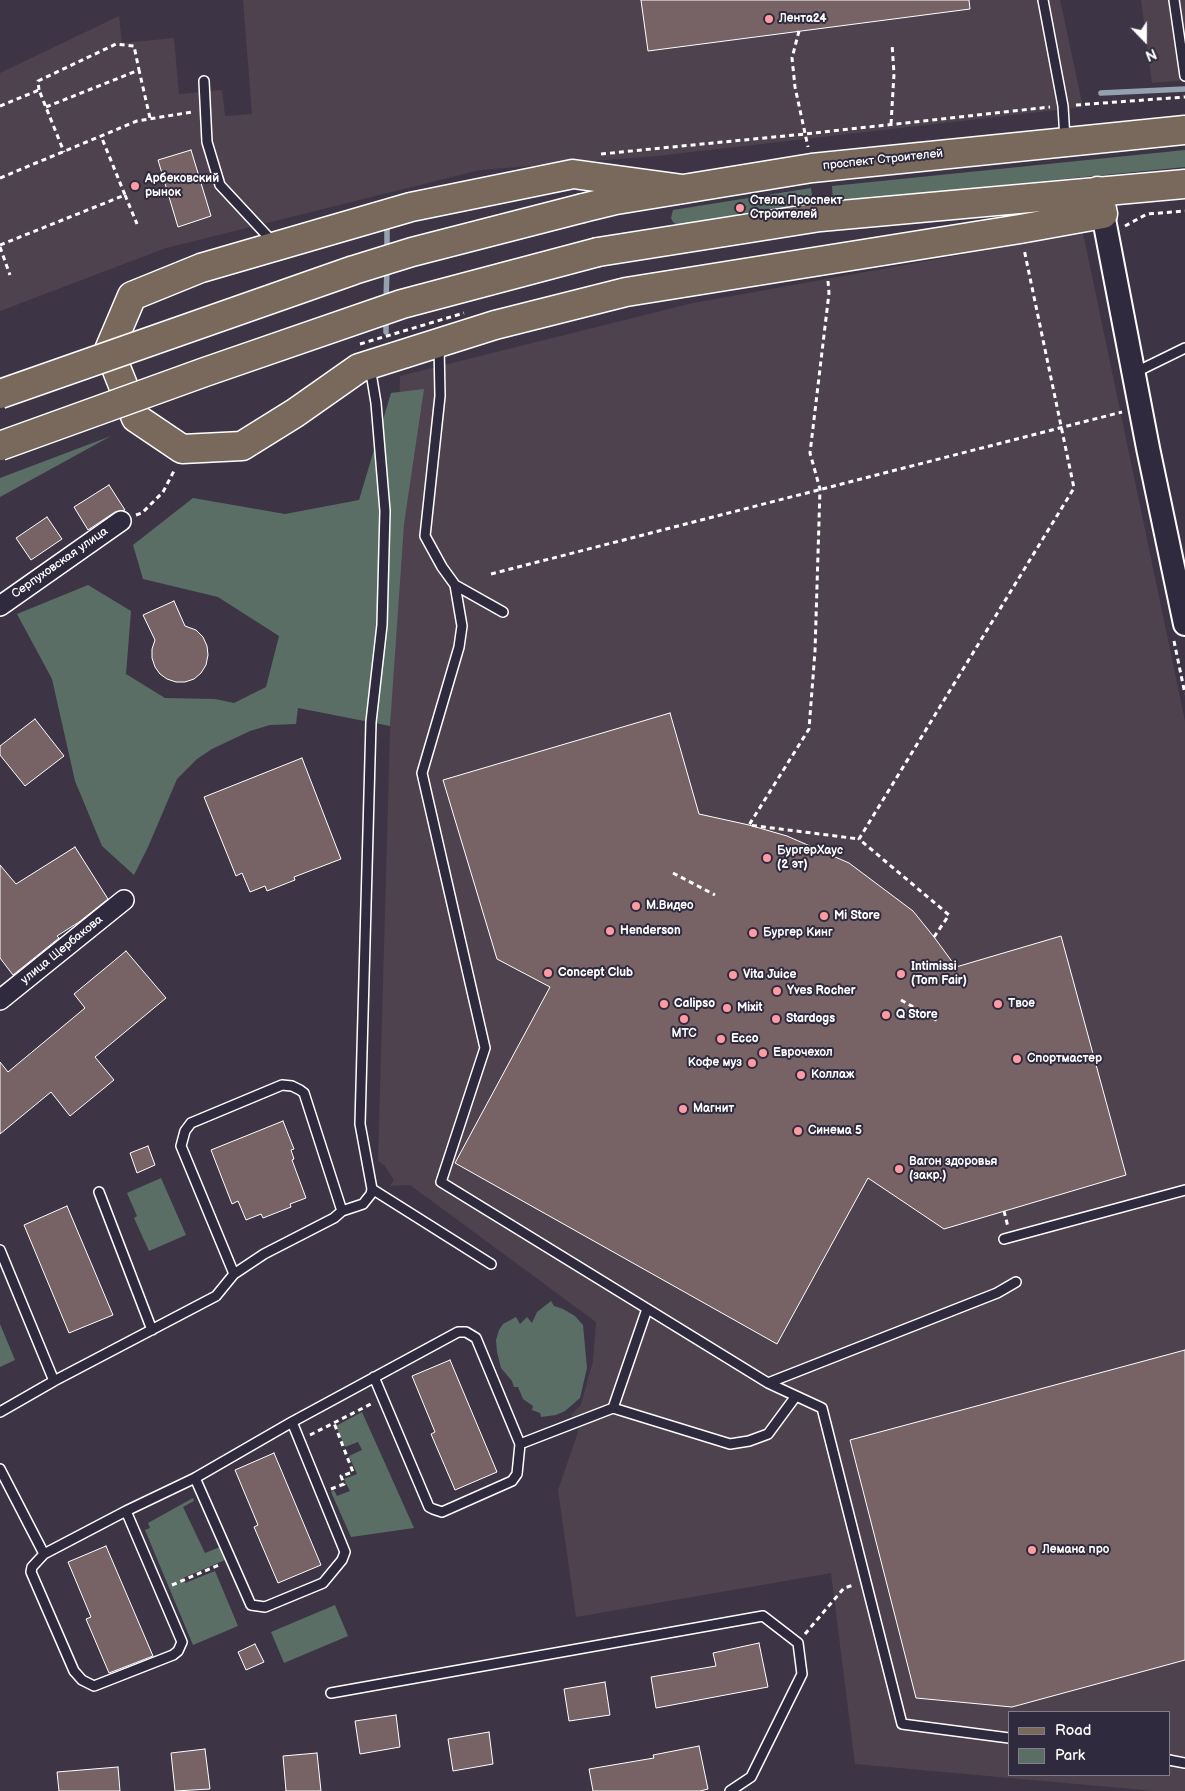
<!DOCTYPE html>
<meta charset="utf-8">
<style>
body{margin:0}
#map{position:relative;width:1185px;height:1791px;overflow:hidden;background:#3d3545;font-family:"Balsamiq Sans",sans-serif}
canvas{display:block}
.legend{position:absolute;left:1008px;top:1711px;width:162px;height:65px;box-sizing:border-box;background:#2f2a3d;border:1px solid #827f8b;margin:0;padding:6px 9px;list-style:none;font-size:15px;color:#fff}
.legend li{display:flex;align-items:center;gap:10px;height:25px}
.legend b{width:25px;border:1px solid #827f8b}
.north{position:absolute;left:1120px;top:15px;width:50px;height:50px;-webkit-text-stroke:4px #2f2a3d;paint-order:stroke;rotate:158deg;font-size:14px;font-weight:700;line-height:20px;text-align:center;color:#fff}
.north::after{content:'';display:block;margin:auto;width:18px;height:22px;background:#fff;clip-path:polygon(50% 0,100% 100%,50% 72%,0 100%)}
</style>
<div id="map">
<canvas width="1185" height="1791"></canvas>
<ul class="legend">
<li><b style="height:6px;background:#78695c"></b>Road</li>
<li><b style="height:14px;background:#5a6e66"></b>Park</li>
</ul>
<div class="north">N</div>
</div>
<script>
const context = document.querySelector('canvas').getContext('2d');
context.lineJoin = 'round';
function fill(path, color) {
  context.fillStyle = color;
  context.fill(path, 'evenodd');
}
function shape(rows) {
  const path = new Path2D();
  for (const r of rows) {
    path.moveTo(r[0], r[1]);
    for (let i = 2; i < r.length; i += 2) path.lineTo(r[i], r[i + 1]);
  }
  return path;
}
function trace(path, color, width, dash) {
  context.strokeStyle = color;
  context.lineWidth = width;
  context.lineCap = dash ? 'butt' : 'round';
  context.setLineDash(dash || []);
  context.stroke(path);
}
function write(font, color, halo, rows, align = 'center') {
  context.font = font + ' "Balsamiq Sans",sans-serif';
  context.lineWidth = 4;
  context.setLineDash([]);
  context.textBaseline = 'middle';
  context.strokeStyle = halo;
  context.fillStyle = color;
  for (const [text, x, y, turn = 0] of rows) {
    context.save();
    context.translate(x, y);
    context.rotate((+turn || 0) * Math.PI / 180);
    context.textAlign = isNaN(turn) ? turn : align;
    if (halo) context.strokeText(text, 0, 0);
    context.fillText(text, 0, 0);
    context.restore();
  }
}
fill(shape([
 [243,0,1060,0,1083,107,657,156,480,170,166,248,0,311,0,73,119,16,122,43,174,38,179,94,222,90,225,116,252,114],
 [1141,0,1185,0,1185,80,1152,83],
 [1083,233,1185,721,1185,1791,1154,1791,855,1764,831,1573,576,1617,558,1490,577,1435,579,1427,571,1415,581,1405,593,1361,596,1322,410,1185,390,1186,394,1180,384,1165,378,1161,400,376,693,303],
 [1009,1712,1169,1712,1169,1775,1009,1775]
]), '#4e424f');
fill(shape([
 [1185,150,1185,167,833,202,832,186],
 [811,188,813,203,677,225,673,222,671,218,673,210],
 [424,389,404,524,390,726,298,708,296,724,270,725,250,731,212,749,197,759,177,779,148,847,134,875,102,846,75,781,52,679,17,614,88,585,131,611,126,674,165,698,215,699,234,703,266,687,279,636,218,597,143,579,133,545,193,498,285,514,359,500,391,393],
 [111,436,0,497,0,478],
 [161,1178,186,1235,149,1251,134,1218,137,1216,127,1193],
 [551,1301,554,1306,563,1309,575,1316,583,1325,587,1368,580,1398,565,1411,556,1415,541,1417,540,1413,532,1410,533,1406,523,1399,518,1387,514,1387,512,1381,501,1368,497,1352,496,1340,499,1330,503,1324,516,1317,520,1324,527,1317,532,1323,537,1312],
 [0,1324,15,1360,0,1367],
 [362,1412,414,1528,351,1537,331,1492,334,1490,337,1496,350,1491,344,1479,357,1474,349,1456,362,1450,358,1442,345,1447,336,1426],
 [193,1498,194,1501,183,1507,205,1553,220,1547,225,1560,183,1578,185,1583,215,1571,238,1626,193,1645,145,1530,150,1528,148,1523],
 [335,1605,348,1636,284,1663,271,1632]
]), '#5a6e66');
trace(shape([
 [1101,93,1185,89],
 [387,252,387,227],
 [386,302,387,266],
 [386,332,386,316]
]), '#95a1af', 5.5);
const building = shape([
 [641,0,969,0,970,9,648,51,641,0],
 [191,150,211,216,178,227,158,160,191,150],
 [109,485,125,510,115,512,88,530,74,507,109,485],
 [47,517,62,539,31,560,16,538,47,517],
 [174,601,185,626,196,630,203,637,207,646,208,655,206,665,201,673,194,679,185,682,176,682,167,679,160,674,155,667,152,658,152,649,155,640,143,615,174,601],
 [670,713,699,814,749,825,787,836,849,863,913,911,934,937,956,967,1061,936,1126,1175,944,1229,868,1178,777,1344,455,1163,550,987,497,959,443,780,670,713],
 [35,719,64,756,25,786,0,755,0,746,35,719],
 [302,758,341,859,294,877,295,880,267,891,265,886,250,892,242,873,236,876,204,797,302,758],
 [75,847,108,899,79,922,57,936,59,938,13,975,0,958,0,865,16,884,75,847],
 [126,951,166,998,95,1057,114,1080,70,1116,51,1092,0,1134,0,1062,8,1072,85,1008,74,994,126,951],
 [283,1121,294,1149,291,1150,294,1159,292,1160,306,1198,290,1204,291,1207,263,1218,261,1214,246,1220,238,1201,232,1204,211,1150,283,1121],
 [148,1146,155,1165,137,1173,130,1153,148,1146],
 [67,1206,113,1315,69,1333,24,1225,67,1206],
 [1185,1350,1185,1660,1012,1707,916,1698,850,1440,1185,1350],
 [450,1360,497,1472,455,1490,431,1434,435,1432,412,1376,450,1360],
 [274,1453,321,1565,278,1583,254,1527,258,1525,235,1470,274,1453],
 [106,1546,153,1656,109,1673,86,1619,91,1617,68,1562,106,1546],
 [759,1643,768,1687,656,1708,651,1677,716,1666,713,1653,759,1643],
 [255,1644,264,1662,246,1670,238,1652,255,1644],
 [605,1682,610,1715,569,1721,564,1689,605,1682],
 [396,1715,400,1747,360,1754,355,1721,396,1715],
 [489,1732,493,1764,453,1771,448,1739,489,1732],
 [699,1746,708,1789,700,1791,593,1791,589,1769,654,1758,653,1755,699,1746],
 [205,1749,210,1789,175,1791,171,1753,205,1749],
 [317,1753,321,1791,286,1791,283,1756,317,1753],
 [118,1767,120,1791,59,1791,57,1772,118,1767]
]);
fill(building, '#776265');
trace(building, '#fff', 1);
const service = shape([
 [1043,0,1063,106,1065,139],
 [1174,0,1185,76],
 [204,81,207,142,220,185,273,242],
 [439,345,440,396,425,536,442,567,455,585,503,612],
 [1134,373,1185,348],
 [455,585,462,626,459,647,422,773,485,1048,441,1182,768,1383,997,1293,1016,1282],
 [372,1189,491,1264],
 [99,1192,152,1330],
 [1004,1239,1185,1190],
 [0,1250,54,1381],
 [234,1274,181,1146,185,1131,191,1123,282,1085,292,1086,300,1090,304,1093,342,1211],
 [647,1309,613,1408,730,1444,749,1441,768,1434,796,1396],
 [374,1377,429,1507,433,1509,442,1512,512,1481,517,1474,520,1444],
 [768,1383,822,1408,902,1724,1009,1738],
 [0,1412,54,1381,216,1296,234,1274,264,1254,334,1218,342,1211,363,1204,371,1194,372,1189,360,1124,371,722,382,625,385,511,376,403,371,373,371,366],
 [0,1469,44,1554],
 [195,1478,251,1605,265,1607,323,1583,342,1560,345,1552,292,1422],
 [126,1511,182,1642,178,1651,173,1655,94,1686,82,1680,74,1671,31,1572,32,1567,44,1554,126,1511,195,1478,292,1422,458,1332,466,1332,476,1338,520,1444,613,1408],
 [331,1693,763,1616,798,1643,802,1674,751,1777,730,1791],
 [1169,1760,1185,1763]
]);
const minor = shape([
 [0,606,121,521],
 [0,1000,124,900]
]);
const tertiary = shape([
 [1103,214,1148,448,1185,624]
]);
const primary = shape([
 [683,189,573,174,411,207,201,268,132,296,109,350,136,418,182,449,242,446,295,413,359,368,495,325,626,292,1020,229,1103,214,1098,191],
 [583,208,616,200,812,168,1185,130],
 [598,252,820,217,1185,184]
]);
trace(service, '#fff', 12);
trace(minor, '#fff', 22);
trace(tertiary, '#fff', 26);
trace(primary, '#fff', 31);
trace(shape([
 [799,31,792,58,795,87,808,147],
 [39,90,38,81,116,44,134,46,139,70],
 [1076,105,1185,97],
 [0,106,39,90,64,152],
 [46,107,139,70,150,118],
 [891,124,894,74,892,44],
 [601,154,805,134,1050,107],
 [0,178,137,121,192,112],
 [125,195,137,224],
 [1125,226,1147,214,1185,211],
 [0,245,125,195,101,136],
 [0,247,10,275],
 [828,281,829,293,810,453,820,489,815,651,809,729,749,825,859,839],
 [136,515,142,513,163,492,175,469],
 [491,574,1122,412],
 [1174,641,1185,694],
 [673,873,715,895],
 [934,937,949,915,859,839,1074,488,1024,249],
 [901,1000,938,1021],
 [1004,1211,1008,1227],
 [310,1435,371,1404],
 [331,1489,344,1484,341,1476,353,1472,334,1423],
 [172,1585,219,1565],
 [805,1634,844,1588,854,1585]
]), '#fff', 3, [5, 4]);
trace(service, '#2f2a3d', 9);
trace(minor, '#2f2a3d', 19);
trace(tertiary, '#2f2a3d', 22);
trace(primary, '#78695c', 28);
const primaryBridge = shape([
 [0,394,354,270,412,252,583,208],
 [0,446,205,372,402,304,598,252]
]);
trace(primaryBridge, '#fff', 31, []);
trace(shape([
 [360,344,464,313]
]), '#fff', 3, [5, 4]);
trace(primaryBridge, '#78695c', 28);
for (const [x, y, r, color] of [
 [769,19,5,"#ff9aa2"],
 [135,186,5,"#ff9aa2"],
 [740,208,5,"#ff9aa2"],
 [767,858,5,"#ff9aa2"],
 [636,906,5,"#ff9aa2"],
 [824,916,5,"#ff9aa2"],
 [610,931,5,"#ff9aa2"],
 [753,933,5,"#ff9aa2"],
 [548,973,5,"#ff9aa2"],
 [901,974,5,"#ff9aa2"],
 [733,975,5,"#ff9aa2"],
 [777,991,5,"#ff9aa2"],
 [664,1004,5,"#ff9aa2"],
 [998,1004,5,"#ff9aa2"],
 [727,1008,5,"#ff9aa2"],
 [886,1015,5,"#ff9aa2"],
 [684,1019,5,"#ff9aa2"],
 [776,1019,5,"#ff9aa2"],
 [721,1039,5,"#ff9aa2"],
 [763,1053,5,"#ff9aa2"],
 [1017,1059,5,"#ff9aa2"],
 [752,1063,5,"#ff9aa2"],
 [801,1075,5,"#ff9aa2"],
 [683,1109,5,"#ff9aa2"],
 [798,1131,5,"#ff9aa2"],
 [899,1169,5,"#ff9aa2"],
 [1032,1550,5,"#ff9aa2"]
]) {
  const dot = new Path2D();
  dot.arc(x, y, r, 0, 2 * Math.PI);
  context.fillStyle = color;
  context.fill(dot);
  trace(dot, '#2f2a3d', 2);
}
write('bold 12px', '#fff', '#2f2a3d', [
 ["Лента24",779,19],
 ["Арбековский",145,179],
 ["рынок",145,193],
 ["Стела Проспект",750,201],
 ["Строителей",750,215],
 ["БургерХаус",777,851],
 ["(2 эт)",777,865],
 ["М.Видео",646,906],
 ["Mi Store",834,916],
 ["Henderson",620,931],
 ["Бургер Кинг",763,933],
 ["Intimissi",911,967],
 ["(Tom Fair)",911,981],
 ["Concept Club",558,973],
 ["Vita Juice",743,975],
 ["Yves Rocher",787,991],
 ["Calipso",674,1004],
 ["Твое",1008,1004],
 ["Mixit",737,1008],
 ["Q Store",896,1015],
 ["Stardogs",786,1019],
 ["МТС",684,1034,"center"],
 ["Ecco",731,1039],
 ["Еврочехол",773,1053],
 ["Спортмастер",1027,1059],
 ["Кофе муз",742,1063,"right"],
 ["Коллаж",811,1075],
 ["Магнит",693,1109],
 ["Синема 5",808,1131],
 ["Вагон здоровья",909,1162],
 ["(закр.)",909,1176],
 ["Лемана про",1042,1550]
], 'left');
write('12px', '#fff', '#2f2a3d', [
 ["проспект Строителей",883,160,-6],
 ["Серпуховская улица",60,563,-35],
 ["улица Щербакова",62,950,-39]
]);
</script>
